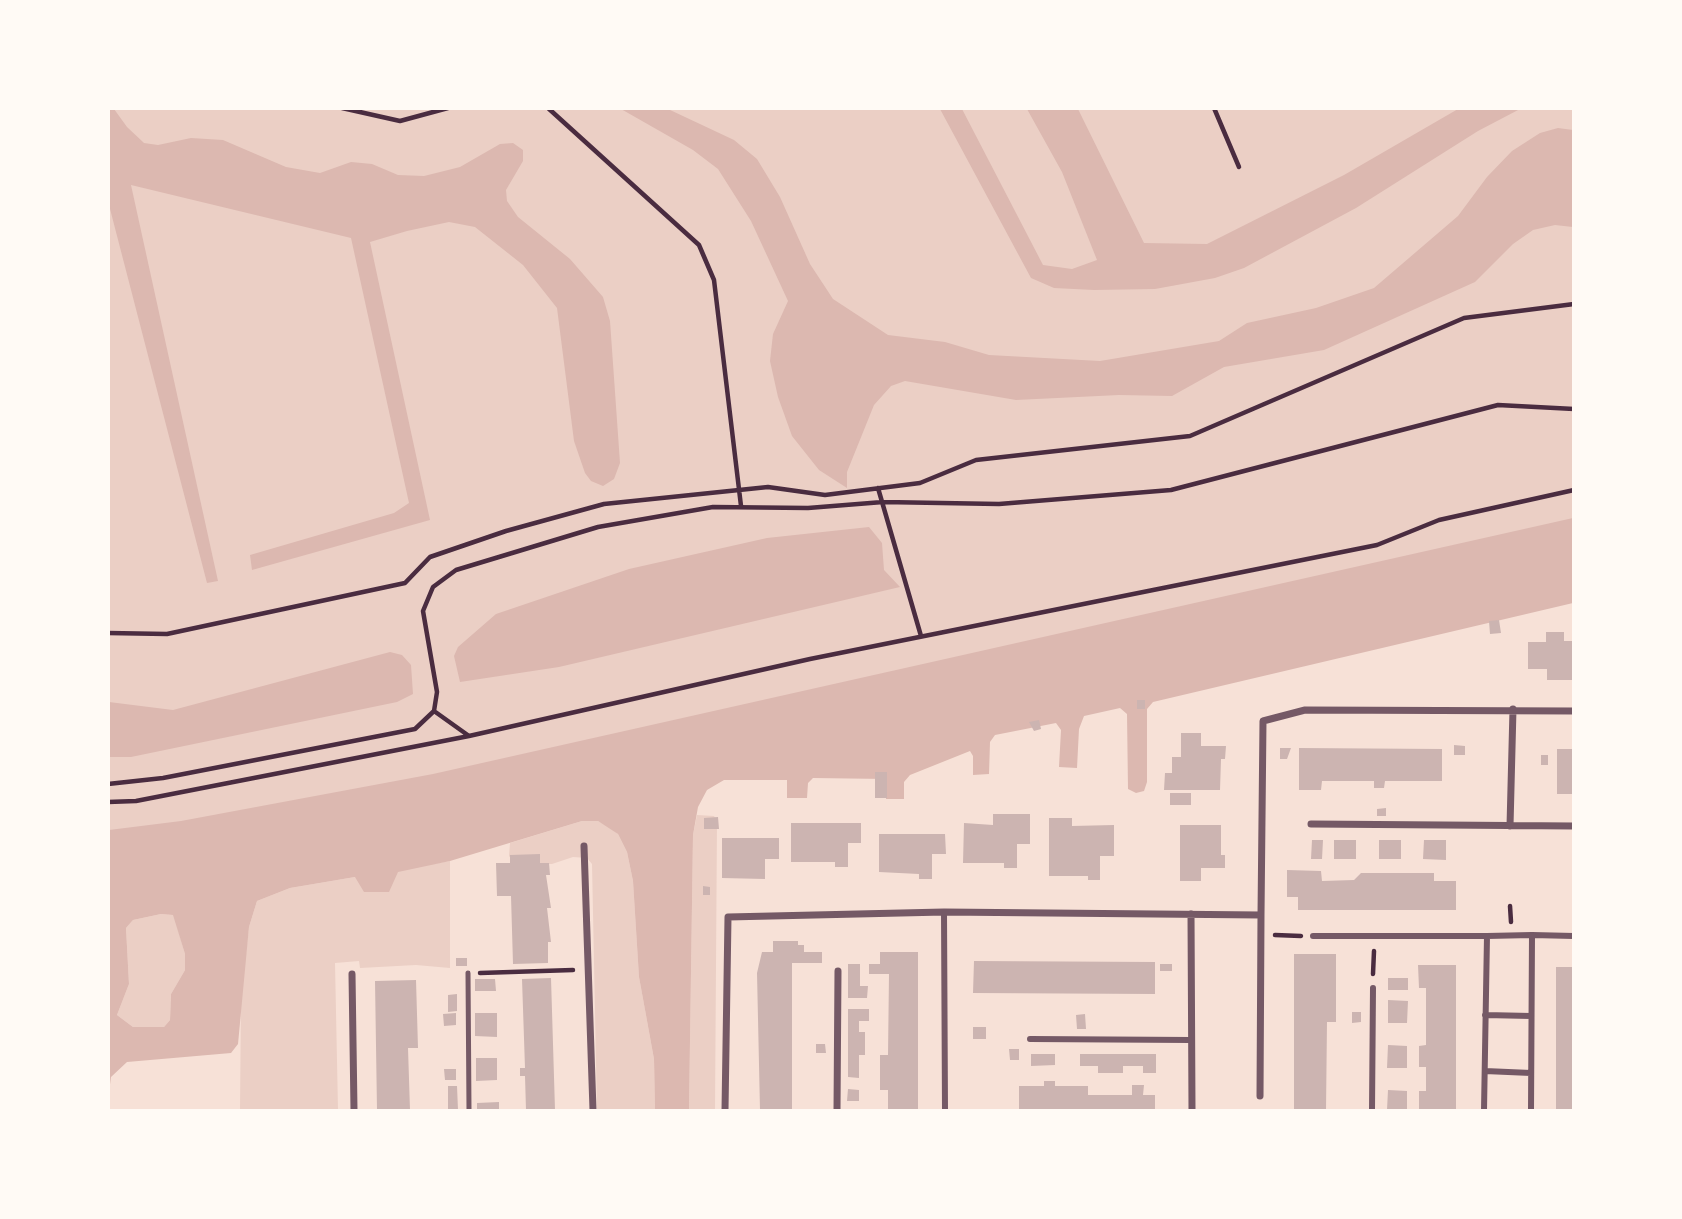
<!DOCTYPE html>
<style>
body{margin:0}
#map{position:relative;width:1682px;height:1219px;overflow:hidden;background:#f7e1d7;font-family:Poppins,sans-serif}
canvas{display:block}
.frame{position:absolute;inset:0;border:110px solid #fffaf5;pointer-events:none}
</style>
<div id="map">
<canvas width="1682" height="1219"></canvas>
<div class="frame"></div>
</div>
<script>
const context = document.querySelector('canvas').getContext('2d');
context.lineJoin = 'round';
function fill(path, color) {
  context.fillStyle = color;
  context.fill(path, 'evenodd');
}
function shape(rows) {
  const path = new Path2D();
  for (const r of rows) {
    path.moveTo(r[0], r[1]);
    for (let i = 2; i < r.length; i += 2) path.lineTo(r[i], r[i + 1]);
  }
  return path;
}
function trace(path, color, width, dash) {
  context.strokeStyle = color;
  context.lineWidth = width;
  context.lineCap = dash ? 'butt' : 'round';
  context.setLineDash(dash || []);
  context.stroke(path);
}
fill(shape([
 [109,109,1573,109,1573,545,109,843],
 [697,815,714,816,717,821,715,1110,689,1110,693,835],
 [582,821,598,821,609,826,618,834,627,852,633,881,639,977,654,1059,655,1110,597,1110,592,864,587,858,573,857,552,864,515,864,509,856,510,843],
 [450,861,450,968,416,965,360,968,359,961,335,963,338,1110,240,1110,241,997,249,927,257,901,290,888],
 [161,914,174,915,185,954,185,970,171,994,170,1020,164,1027,133,1027,117,1015,129,984,126,928,133,920]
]), '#ebcfc5');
fill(shape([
 [108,109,114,109,127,127,144,143,158,145,191,138,223,140,286,167,320,173,351,162,372,164,398,175,424,176,460,167,500,144,513,143,523,150,523,161,506,190,507,201,518,217,570,259,603,297,610,321,620,463,614,479,603,486,591,481,585,473,574,441,557,308,523,265,475,227,449,222,407,231,370,242,430,520,252,570,250,555,394,513,409,503,351,238,131,185,218,581,207,583,109,205],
 [621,109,668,109,734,140,757,159,780,197,810,264,833,299,888,335,945,342,989,355,1100,361,1219,341,1247,323,1316,308,1374,288,1458,216,1487,177,1512,151,1540,133,1558,128,1573,130,1573,227,1555,225,1533,230,1513,244,1475,282,1324,350,1224,367,1172,396,1119,395,1016,400,905,381,891,386,874,405,847,472,847,488,819,470,792,436,778,397,770,361,773,334,788,301,751,221,718,169,693,150],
 [940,109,962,109,1043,265,1072,269,1097,260,1062,172,1027,109,1078,109,1144,243,1207,244,1344,175,1458,109,1520,109,1478,131,1356,208,1244,268,1215,278,1155,289,1094,290,1054,288,1031,278],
 [1573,518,1573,603,1153,702,1147,709,1147,782,1144,791,1136,793,1128,789,1127,714,1120,708,1084,716,1079,729,1077,768,1059,767,1061,730,1056,723,995,735,990,742,989,774,973,775,973,756,970,751,910,775,904,782,904,799,886,799,886,779,813,778,808,783,807,798,787,798,787,780,724,780,707,790,698,807,693,835,689,1110,655,1110,654,1059,639,977,633,881,627,852,618,834,598,821,582,821,450,861,398,872,389,892,364,892,355,877,290,888,257,901,249,927,238,1044,231,1053,127,1062,111,1077,109,1092,109,830,181,821,433,774],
 [161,914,173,915,185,954,185,970,171,994,170,1020,164,1027,133,1027,117,1015,129,984,126,928,133,920],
 [869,527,882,543,884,570,900,587,559,667,460,682,454,656,458,647,496,614,629,569,767,538],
 [390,652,402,655,411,665,413,694,397,702,131,757,109,757,109,702,173,710]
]), '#dcb8b0');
fill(shape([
 [1499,620,1501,633,1490,634,1489,621],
 [1546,632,1564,632,1564,641,1574,641,1574,680,1547,680,1547,669,1528,669,1528,642,1546,642],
 [1137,700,1145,700,1145,709,1137,709],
 [1039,720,1041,729,1034,731,1029,722],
 [1181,733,1201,733,1201,746,1226,746,1225,759,1221,759,1220,790,1164,790,1165,773,1172,773,1172,757,1181,757],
 [1454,745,1465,746,1465,755,1454,755],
 [1280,748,1291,748,1287,759,1280,759],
 [1299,748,1442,749,1442,781,1385,781,1384,788,1374,788,1374,781,1322,781,1321,790,1299,790],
 [1557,749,1574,749,1574,794,1557,794],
 [1541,755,1548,755,1548,765,1541,765],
 [875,772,887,772,887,798,875,798],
 [1170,793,1191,793,1191,805,1170,805],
 [1386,808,1386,816,1377,816,1377,809],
 [993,814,1030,814,1030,844,1017,844,1017,868,1004,868,1004,863,963,863,964,823,993,825],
 [718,817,719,829,704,829,704,818],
 [1049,818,1072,818,1072,826,1114,825,1114,856,1100,856,1100,880,1088,880,1088,876,1049,876],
 [791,823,861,823,861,843,848,843,848,867,835,867,835,862,791,862],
 [1180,825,1221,825,1221,855,1225,855,1225,868,1201,868,1201,881,1180,881],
 [879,834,945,834,946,854,932,854,932,879,919,879,919,874,879,872],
 [722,838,779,838,779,859,765,859,765,879,722,878],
 [1312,840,1323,840,1322,859,1311,859],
 [1334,840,1356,840,1356,859,1334,859],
 [1379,840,1401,840,1401,859,1379,859],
 [1424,840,1446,840,1446,860,1423,859],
 [540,854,540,863,549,863,550,875,546,875,551,908,547,908,551,942,548,942,548,963,513,964,511,896,497,896,496,863,510,863,510,855],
 [1287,870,1321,871,1322,881,1354,880,1361,873,1434,873,1434,881,1456,881,1456,910,1298,910,1298,897,1287,897],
 [703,886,710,887,710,895,703,895],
 [773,941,798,941,798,945,804,945,804,952,822,952,822,963,792,963,792,1110,760,1110,757,973,762,952,773,952],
 [880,952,918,952,918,1110,888,1110,888,1090,880,1090,880,1055,888,1055,889,974,869,974,869,964,880,964],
 [1294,954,1336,954,1336,1022,1327,1022,1326,1110,1294,1110],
 [456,958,467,958,467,966,456,966],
 [974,961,1155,962,1155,994,973,993],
 [848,964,860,964,860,986,868,986,867,998,848,998],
 [1160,964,1172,964,1172,971,1160,971],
 [1418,965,1456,965,1456,1110,1419,1110,1419,1091,1426,1091,1426,1067,1419,1067,1419,1046,1426,1045,1426,988,1419,988],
 [1556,967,1574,967,1574,1110,1556,1110],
 [551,978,555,1110,526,1110,525,1076,520,1076,520,1068,525,1068,522,979],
 [1388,978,1408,978,1408,990,1388,990],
 [475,979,495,979,496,991,475,991],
 [416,980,418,1048,408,1048,410,1110,377,1110,375,981],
 [457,994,457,1011,448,1012,448,995],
 [1388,1000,1408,1001,1407,1023,1388,1023],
 [848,1009,869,1009,869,1021,859,1021,859,1032,865,1032,865,1055,859,1055,859,1078,848,1077],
 [1352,1012,1361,1012,1361,1022,1352,1023],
 [456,1013,456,1025,444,1026,443,1014],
 [475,1013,497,1013,497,1037,475,1036],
 [1085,1014,1086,1029,1077,1029,1076,1015],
 [973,1027,986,1027,986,1039,973,1039],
 [816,1044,825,1044,826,1053,816,1053],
 [1388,1045,1407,1046,1407,1068,1387,1068],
 [1009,1049,1019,1049,1019,1060,1010,1060],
 [1031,1054,1055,1054,1055,1065,1031,1066],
 [1080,1054,1156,1054,1156,1073,1143,1073,1143,1066,1123,1066,1123,1073,1098,1073,1098,1066,1080,1066],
 [476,1058,497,1058,497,1080,476,1081],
 [444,1069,456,1069,456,1080,445,1080],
 [1044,1081,1055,1081,1055,1086,1088,1086,1088,1095,1132,1095,1132,1085,1144,1085,1143,1095,1155,1095,1155,1110,1019,1110,1019,1086,1044,1086],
 [448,1086,457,1086,458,1110,448,1110],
 [848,1089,859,1090,859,1101,847,1101],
 [1388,1090,1407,1091,1407,1110,1387,1110],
 [499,1102,499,1110,477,1110,477,1103]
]), '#ccb4b1');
trace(shape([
 [342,108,400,121,448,108],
 [548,108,699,245,714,280,741,506],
 [1214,108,1239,167],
 [878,488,921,636],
 [108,633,167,634,405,583,430,557,506,531,604,504,768,487,825,495,920,483,976,460,1190,436,1464,318,1574,304],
 [469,736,810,659,1377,545,1439,520,1574,490],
 [108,784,163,778,415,729,434,711,437,692,423,611,433,587,456,570,598,527,713,507,808,508,883,502,999,504,1171,490,1498,405,1574,409],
 [108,802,136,801,469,736,434,711],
 [1510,906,1511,922],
 [1275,935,1301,936],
 [480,973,573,970],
 [1373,974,1374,951]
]), '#4a2c40', 4.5);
trace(shape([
 [468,973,469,1110]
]), '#755966', 5);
trace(shape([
 [944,912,945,1110],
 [1532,935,1574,936],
 [1313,936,1487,936],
 [1485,1015,1531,1016],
 [1030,1039,1191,1040],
 [1485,1071,1531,1073],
 [1372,1110,1373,988],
 [1484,1110,1487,936,1532,935,1531,1110]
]), '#755966', 6);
trace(shape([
 [1311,824,1574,826],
 [1510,826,1513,709],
 [584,846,593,1110],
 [1191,914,1192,1110],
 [352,974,354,1110],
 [1260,1096,1261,915],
 [725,1110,728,917,944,912,1261,915,1263,721,1305,710,1574,711],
 [837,1110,838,971]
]), '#755966', 7);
</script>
